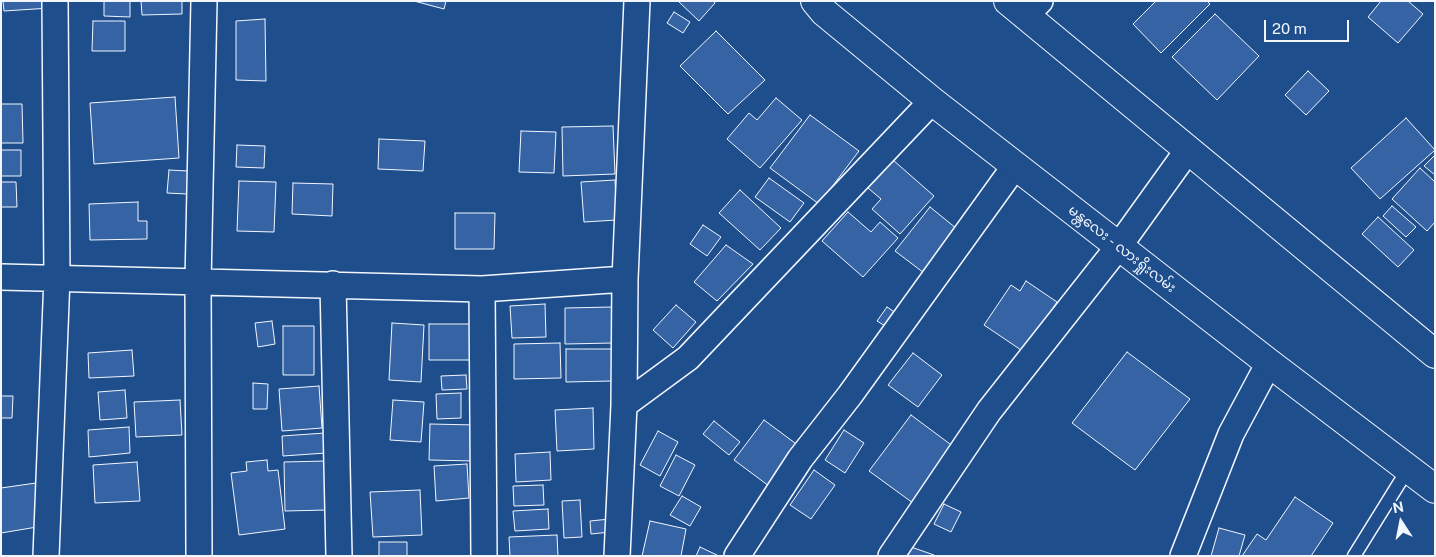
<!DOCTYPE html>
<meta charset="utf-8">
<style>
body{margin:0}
#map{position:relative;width:1436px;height:557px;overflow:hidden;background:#1f4e8c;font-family:"Public Sans",sans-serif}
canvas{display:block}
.frame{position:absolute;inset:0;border:2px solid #f2f6ff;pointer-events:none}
.north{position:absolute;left:1376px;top:497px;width:50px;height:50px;-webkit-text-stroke:4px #1f4e8c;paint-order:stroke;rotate:349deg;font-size:14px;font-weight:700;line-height:20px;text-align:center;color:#f2f6ff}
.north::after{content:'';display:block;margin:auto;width:18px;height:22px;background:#f2f6ff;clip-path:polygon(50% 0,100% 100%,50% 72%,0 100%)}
.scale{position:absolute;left:1264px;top:20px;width:85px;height:22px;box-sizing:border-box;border:2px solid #f2f6ff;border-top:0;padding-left:6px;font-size:15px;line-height:18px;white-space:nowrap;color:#f2f6ff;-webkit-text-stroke:4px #1f4e8c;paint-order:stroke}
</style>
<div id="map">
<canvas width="1436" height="557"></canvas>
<div class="frame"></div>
<div class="north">N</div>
<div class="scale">20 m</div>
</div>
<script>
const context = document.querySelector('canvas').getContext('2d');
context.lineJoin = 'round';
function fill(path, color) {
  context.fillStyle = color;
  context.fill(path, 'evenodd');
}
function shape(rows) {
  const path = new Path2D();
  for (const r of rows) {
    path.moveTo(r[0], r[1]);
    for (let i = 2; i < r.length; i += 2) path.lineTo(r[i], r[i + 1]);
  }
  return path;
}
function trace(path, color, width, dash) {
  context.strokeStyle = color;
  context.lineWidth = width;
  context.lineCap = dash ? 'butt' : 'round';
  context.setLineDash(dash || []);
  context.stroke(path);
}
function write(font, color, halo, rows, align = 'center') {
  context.font = font + ' "Public Sans","Noto Sans Myanmar",sans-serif';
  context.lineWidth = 4;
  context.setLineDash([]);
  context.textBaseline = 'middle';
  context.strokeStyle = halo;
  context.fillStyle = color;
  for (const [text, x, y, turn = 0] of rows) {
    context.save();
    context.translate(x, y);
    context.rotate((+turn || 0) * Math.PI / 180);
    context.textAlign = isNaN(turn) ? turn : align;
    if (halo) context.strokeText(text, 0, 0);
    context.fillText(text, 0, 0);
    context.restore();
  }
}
const building = shape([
 [3,1,50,1,50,8,4,11,3,1],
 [104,1,130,1,130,17,104,16,104,1],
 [141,1,182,1,182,14,142,15,141,1],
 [414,1,446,1,444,9,414,1],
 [678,1,714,1,715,3,699,21,678,1],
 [1156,1,1207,1,1210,4,1161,53,1133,24,1156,1],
 [1381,1,1408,1,1423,14,1398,43,1368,17,1381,1],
 [674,12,690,22,683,33,667,23,674,12],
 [1215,14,1259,56,1217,100,1172,57,1215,14],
 [265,19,266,81,236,80,236,21,265,19],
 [93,21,125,21,125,51,92,51,93,21],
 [716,31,765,80,728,114,680,66,716,31],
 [1308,71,1329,91,1306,115,1285,95,1308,71],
 [175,97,179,158,94,164,90,103,175,97],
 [776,98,802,120,760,168,727,139,749,113,757,120,776,98],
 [1,104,22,104,23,143,1,143,1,104],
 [810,115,859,151,819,204,770,168,810,115],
 [1406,118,1435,150,1380,199,1351,168,1406,118],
 [613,126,615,174,563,176,562,127,613,126],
 [521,131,556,132,554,173,519,172,521,131],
 [379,139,425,141,423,171,378,169,379,139],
 [237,145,265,146,264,168,236,167,237,145],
 [1,150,21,150,21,176,1,176,1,150],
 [1435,155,1435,175,1424,166,1435,155],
 [893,160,934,196,900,234,872,209,881,199,868,188,893,160],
 [1420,168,1435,182,1435,222,1427,231,1392,199,1420,168],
 [169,170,188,171,187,194,167,193,169,170],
 [769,178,804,203,790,222,755,197,769,178],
 [615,180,617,220,584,222,581,182,615,180],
 [239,181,276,182,274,232,237,231,239,181],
 [1,182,16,182,17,207,1,207,1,182],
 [293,183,333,184,332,216,292,214,293,183],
 [740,190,781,228,760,250,719,213,740,190],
 [138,202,138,221,147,221,147,239,90,240,89,204,138,202],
 [1392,206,1416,227,1406,237,1383,216,1392,206],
 [930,207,962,233,928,276,895,251,930,207],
 [848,212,871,232,880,222,898,238,863,277,822,241,848,212],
 [455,213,495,213,494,249,455,249,455,213],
 [1378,217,1414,250,1398,267,1362,234,1378,217],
 [703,225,721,237,707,256,690,244,703,225],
 [726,245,753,264,717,301,694,282,726,245],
 [1026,281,1057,302,1024,352,984,325,1011,285,1020,291,1026,281],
 [545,304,546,337,512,338,510,306,545,304],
 [676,305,696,322,673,348,653,330,676,305],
 [613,307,613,343,565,344,565,308,613,307],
 [887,307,899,315,890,329,877,321,887,307],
 [272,321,275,344,258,347,255,323,272,321],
 [392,323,424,325,421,382,389,380,392,323],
 [429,324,474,324,474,360,429,360,429,324],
 [283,326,314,326,314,375,283,375,283,326],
 [560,343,561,378,514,379,514,344,560,343],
 [566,349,612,349,612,381,566,382,566,349],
 [132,350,134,376,89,378,88,353,132,350],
 [1127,352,1190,399,1135,470,1072,423,1127,352],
 [913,353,942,375,918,407,888,385,913,353],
 [466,375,467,389,442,390,441,376,466,375],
 [253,383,268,384,267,409,253,409,253,383],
 [319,386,322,428,282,431,279,389,319,386],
 [125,390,127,418,100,420,98,392,125,390],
 [461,393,461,418,437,419,436,394,461,393],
 [1,396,13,396,12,418,1,418,1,396],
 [180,400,182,435,136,437,134,402,180,400],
 [393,400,424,402,421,442,390,440,393,400],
 [593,408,594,449,557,451,555,410,593,408],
 [911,415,954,447,913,503,869,471,911,415],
 [764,420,799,446,769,486,734,460,764,420],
 [714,421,740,442,729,455,703,434,714,421],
 [430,424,476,425,475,461,429,460,430,424],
 [129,427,130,453,89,457,88,430,129,427],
 [844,430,864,443,845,473,825,460,844,430],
 [658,431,678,442,660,476,640,465,658,431],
 [325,433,326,453,283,456,282,436,325,433],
 [550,452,551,480,516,482,515,454,550,452],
 [676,455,695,465,679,496,660,486,676,455],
 [267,460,268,471,278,470,285,529,239,535,231,473,247,471,246,462,267,460],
 [326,461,327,510,285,511,284,462,326,461],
 [137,462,140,501,95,503,93,465,137,462],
 [467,464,469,498,436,501,434,466,467,464],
 [814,470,835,485,811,519,790,505,814,470],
 [36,483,43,526,1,533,1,488,36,483],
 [543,485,544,505,514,506,513,486,543,485],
 [420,490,422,535,373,537,370,492,420,490],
 [682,496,701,507,690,526,670,515,682,496],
 [1295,497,1333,523,1311,556,1242,556,1257,534,1266,540,1295,497],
 [580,500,582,537,564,538,562,501,580,500],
 [944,504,961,512,951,532,934,524,944,504],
 [548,509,549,529,515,531,513,511,548,509],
 [610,519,611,532,591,534,590,521,610,519],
 [650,521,686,529,681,556,642,556,650,521],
 [1219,528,1245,535,1239,556,1211,556,1219,528],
 [557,535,558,556,510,556,509,537,557,535],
 [379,542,407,542,407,556,379,556,379,542],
 [700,547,719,556,696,556,700,547],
 [911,547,934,555,934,556,908,556,911,547]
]);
fill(building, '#3563a3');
trace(building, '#f2f6ff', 1);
const lane = shape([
 [1354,556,1408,469]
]);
const street = shape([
 [637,1,625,279,624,405,688,358,932,101],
 [1025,16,1040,1],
 [1,277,482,289,625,279],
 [333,284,339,556],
 [482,289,484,556],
 [46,556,57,277,55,1],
 [199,556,198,282,204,1],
 [617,556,624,405],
 [737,556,800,459,850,395,1015,166],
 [891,556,989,411,1119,246,1188,150],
 [1183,556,1231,434,1269,363]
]);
const highway = shape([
 [815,1,824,12,932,101,1269,363,1435,489],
 [1008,1,1435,354]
]);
trace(lane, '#f2f6ff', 15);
trace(street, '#f2f6ff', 28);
trace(highway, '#f2f6ff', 30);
trace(lane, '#1f4e8c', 12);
trace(street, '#1f4e8c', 25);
trace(highway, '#1f4e8c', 28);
write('14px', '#f2f6ff', '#1f4e8c', [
 ["မန္တလေး - လားရှိုးလမ်း",1122,249,38]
]);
</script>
